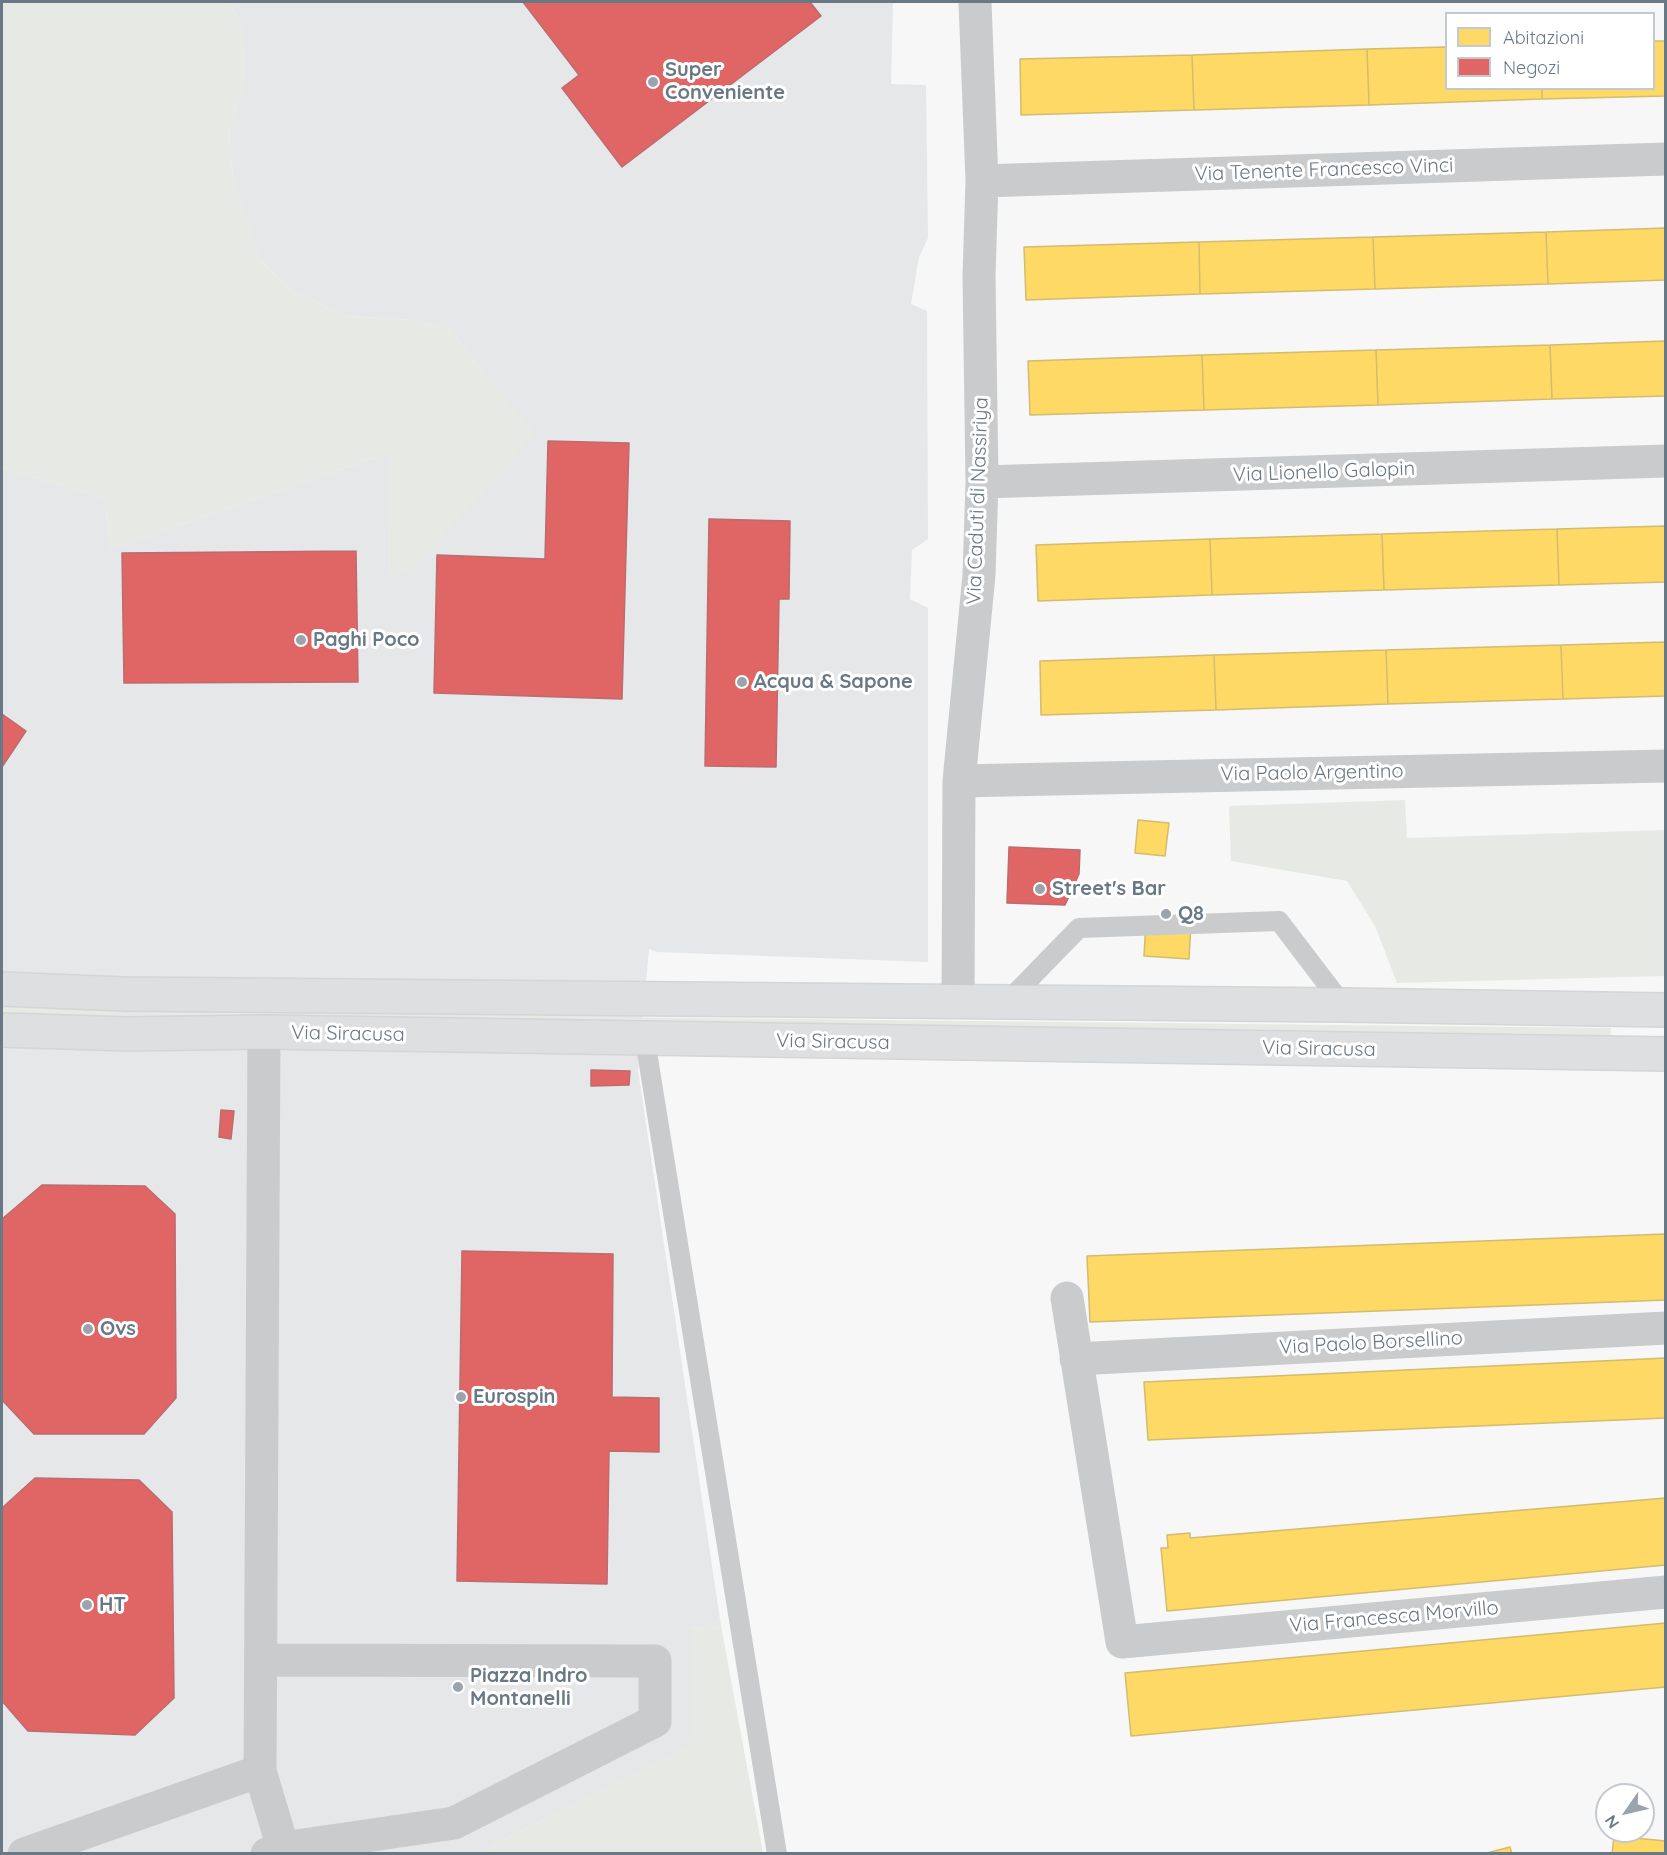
<!DOCTYPE html>
<style>
body{margin:0}
#map{position:relative;width:1667px;height:1855px;overflow:hidden;background:#f7f7f7;font-family:Quicksand,sans-serif}
canvas{display:block}
.frame{position:absolute;inset:0;border:3px solid #697885;pointer-events:none}
.legend{position:absolute;left:1445px;top:12px;width:210px;height:78px;box-sizing:border-box;background:#fff;border:2px solid #c3c9ce;margin:0;padding:8px 10px;list-style:none;font-size:18px;color:#697885}
.legend li{display:flex;align-items:center;gap:12px;height:30px}
.legend b{width:30px;border:2px solid #c3c9ce}
.north{position:absolute;left:1595px;top:1783px;width:60px;height:60px;box-sizing:border-box;background:#fff;border:2px solid #c3c9ce;border-radius:50%;rotate:236deg;font-size:16px;font-weight:700;line-height:24px;text-align:center;color:#697885}
.north::after{content:'';display:block;margin:auto;width:21px;height:27px;background:#9ba4ad;clip-path:polygon(50% 0,100% 100%,50% 72%,0 100%)}
</style>
<div id="map">
<canvas width="1667" height="1855"></canvas>
<div class="frame"></div>
<ul class="legend">
<li><b style="height:16px;background:#ffd966"></b>Abitazioni</li>
<li><b style="height:16px;background:#e06666"></b>Negozi</li>
</ul>
<div class="north">N</div>
</div>
<script>
const context = document.querySelector('canvas').getContext('2d');
context.lineJoin = 'round';
function fill(path, color) {
  context.fillStyle = color;
  context.fill(path, 'evenodd');
}
function shape(rows) {
  const path = new Path2D();
  for (const r of rows) {
    path.moveTo(r[0], r[1]);
    for (let i = 2; i < r.length; i += 2) path.lineTo(r[i], r[i + 1]);
  }
  return path;
}
function trace(path, color, width, dash) {
  context.strokeStyle = color;
  context.lineWidth = width;
  context.lineCap = dash ? 'butt' : 'round';
  context.setLineDash(dash || []);
  context.stroke(path);
}
function write(font, color, halo, rows, align = 'center') {
  context.font = font + ' Quicksand,sans-serif';
  context.lineWidth = 6;
  context.setLineDash([]);
  context.textBaseline = 'middle';
  context.strokeStyle = halo;
  context.fillStyle = color;
  for (const [text, x, y, turn = 0] of rows) {
    context.save();
    context.translate(x, y);
    context.rotate((+turn || 0) * Math.PI / 180);
    context.textAlign = isNaN(turn) ? turn : align;
    if (halo) context.strokeText(text, 0, 0);
    context.fillText(text, 0, 0);
    context.restore();
  }
}
fill(shape([
 [231,2,893,2,891,84,926,85,928,238,919,257,911,304,927,311,928,539,912,550,910,599,928,608,928,962,657,952,649,949,638,1070,721,1626,690,1628,690,1746,499,1842,485,1853,2,1853,2,468,105,498,109,550,391,452,389,575,482,372,451,330,414,320,346,316,292,291,259,259,233,181,229,130,245,85,244,35]
]), '#e6e7e8');
fill(shape([
 [2,2,231,2,244,35,245,85,229,130,233,181,259,259,292,291,346,316,414,320,451,330,482,372,536,433,410,573,389,576,391,452,109,550,105,498,2,468],
 [1405,800,1407,838,1665,830,1665,976,1397,983,1375,926,1347,881,1231,861,1229,806],
 [2,1007,111,1010,110,1019,2,1017],
 [150,1012,1611,1028,1610,1036,149,1020],
 [721,1626,763,1853,485,1853,499,1842,689,1746,690,1628]
]), '#e6e9e4');
const homes = shape([
 [1654,41,1666,41,1666,96,1542,99,1542,88,1654,88,1654,41],
 [1446,47,1446,88,1542,88,1542,99,1369,105,1367,49,1446,47],
 [1367,49,1369,105,1194,110,1192,55,1367,49],
 [1192,55,1194,110,1021,115,1020,59,1192,55],
 [1666,228,1666,280,1548,284,1546,232,1666,228],
 [1546,232,1548,284,1375,289,1373,237,1546,232],
 [1373,237,1375,289,1200,294,1199,242,1373,237],
 [1199,242,1200,294,1026,300,1024,247,1199,242],
 [1666,341,1666,396,1552,399,1550,345,1666,341],
 [1550,345,1552,399,1378,405,1376,350,1550,345],
 [1376,350,1378,405,1204,410,1202,355,1376,350],
 [1202,355,1204,410,1030,415,1028,361,1202,355],
 [1666,526,1666,582,1559,585,1557,529,1666,526],
 [1557,529,1559,585,1384,590,1382,534,1557,529],
 [1382,534,1384,590,1212,595,1210,539,1382,534],
 [1210,539,1212,595,1038,601,1036,545,1210,539],
 [1666,642,1666,696,1563,699,1561,645,1666,642],
 [1561,645,1563,699,1388,704,1386,650,1561,645],
 [1386,650,1388,704,1216,710,1214,655,1386,650],
 [1214,655,1216,710,1041,715,1040,661,1214,655],
 [1138,820,1169,823,1165,856,1135,853,1138,820],
 [1146,919,1191,922,1189,959,1144,956,1146,919],
 [1666,1234,1666,1300,1090,1322,1087,1256,1666,1234],
 [1666,1358,1666,1418,1148,1440,1144,1382,1666,1358],
 [1666,1498,1666,1565,1167,1611,1161,1548,1168,1548,1167,1535,1190,1533,1190,1538,1666,1498],
 [1666,1623,1666,1687,1131,1736,1125,1673,1666,1623],
 [1614,1836,1666,1841,1666,1854,1612,1854,1614,1836],
 [1510,1847,1512,1854,1483,1854,1510,1847]
]);
fill(homes, '#ffd966');
trace(homes, '#d2bc6f', 1.5);
const shops = shape([
 [523,2,810,2,821,16,622,167,562,88,579,75,523,2],
 [548,441,629,443,622,699,434,693,437,555,545,559,548,441],
 [709,519,790,521,789,599,779,599,776,767,705,766,709,519],
 [356,551,358,682,124,683,122,553,356,551],
 [2,714,26,731,2,767,2,714],
 [1009,847,1080,850,1079,874,1065,905,1007,903,1009,847],
 [591,1070,630,1071,629,1085,591,1086,591,1070],
 [221,1110,234,1111,231,1139,219,1137,221,1110],
 [42,1185,145,1186,175,1214,176,1398,144,1434,34,1434,2,1400,2,1219,42,1185],
 [462,1251,613,1254,612,1397,659,1398,659,1452,609,1451,607,1584,457,1581,462,1251],
 [35,1478,139,1480,172,1512,174,1698,135,1735,28,1731,2,1701,2,1508,35,1478]
]);
fill(shops, '#e06666');
trace(shops, '#bc6b6f', 1.5);
const secondary = shape([
 [2,989,124,994,1343,1005,1666,1010],
 [2,1030,126,1034,264,1032,1666,1054]
]);
trace(secondary, '#d4d5d6', 36);
trace(shape([
 [1006,1003,1079,928,1279,921,1343,1005],
 [645,1040,777,1854]
]), '#cacbcc', 20);
trace(shape([
 [982,181,1666,159],
 [982,482,1666,461],
 [959,781,1666,766],
 [958,1001,959,781,979,575,982,482,979,276,982,181,975,2],
 [264,1032,260,1771,283,1848],
 [1067,1298,1122,1642,1666,1592],
 [1076,1359,1666,1328],
 [262,1660,655,1661,655,1721,454,1823,283,1848,267,1854],
 [24,1854,260,1771]
]), '#cacbcc', 33);
trace(secondary, '#dedfe0', 33);
for (const [x, y, r, color] of [
 [653,82,6,"#9ba4ad"],
 [301,640,6,"#9ba4ad"],
 [742,682,6,"#9ba4ad"],
 [1040,889,6,"#9ba4ad"],
 [1166,914,6,"#9ba4ad"],
 [88,1329,6,"#9ba4ad"],
 [461,1397,6,"#9ba4ad"],
 [87,1605,6,"#9ba4ad"],
 [458,1687,6,"#9ba4ad"]
]) {
  const dot = new Path2D();
  dot.arc(x, y, r, 0, 2 * Math.PI);
  context.fillStyle = color;
  context.fill(dot);
  trace(dot, '#fff', 2);
}
write('bold 20px', '#697885', '#fff', [
 ["Super",665,70],
 ["Conveniente",665,93],
 ["Paghi Poco",313,640],
 ["Acqua & Sapone",754,682],
 ["Street's Bar",1052,889],
 ["Q8",1178,914],
 ["Ovs",100,1329],
 ["Eurospin",473,1397],
 ["HT",99,1605],
 ["Piazza Indro",470,1676],
 ["Montanelli",470,1699]
], 'left');
write('20px', '#697885', '#fff', [
 ["Via Tenente Francesco Vinci",1324,170,-2],
 ["Via Lionello Galopin",1324,472,-2],
 ["Via Caduti di Nassiriya",978,501,-88],
 ["Via Paolo Argentino",1312,773,-1],
 ["Via Siracusa",348,1034,1],
 ["Via Siracusa",833,1042,1],
 ["Via Siracusa",1319,1049,1],
 ["Via Paolo Borsellino",1371,1343,-3],
 ["Via Francesca Morvillo",1394,1617,-5]
]);
</script>
